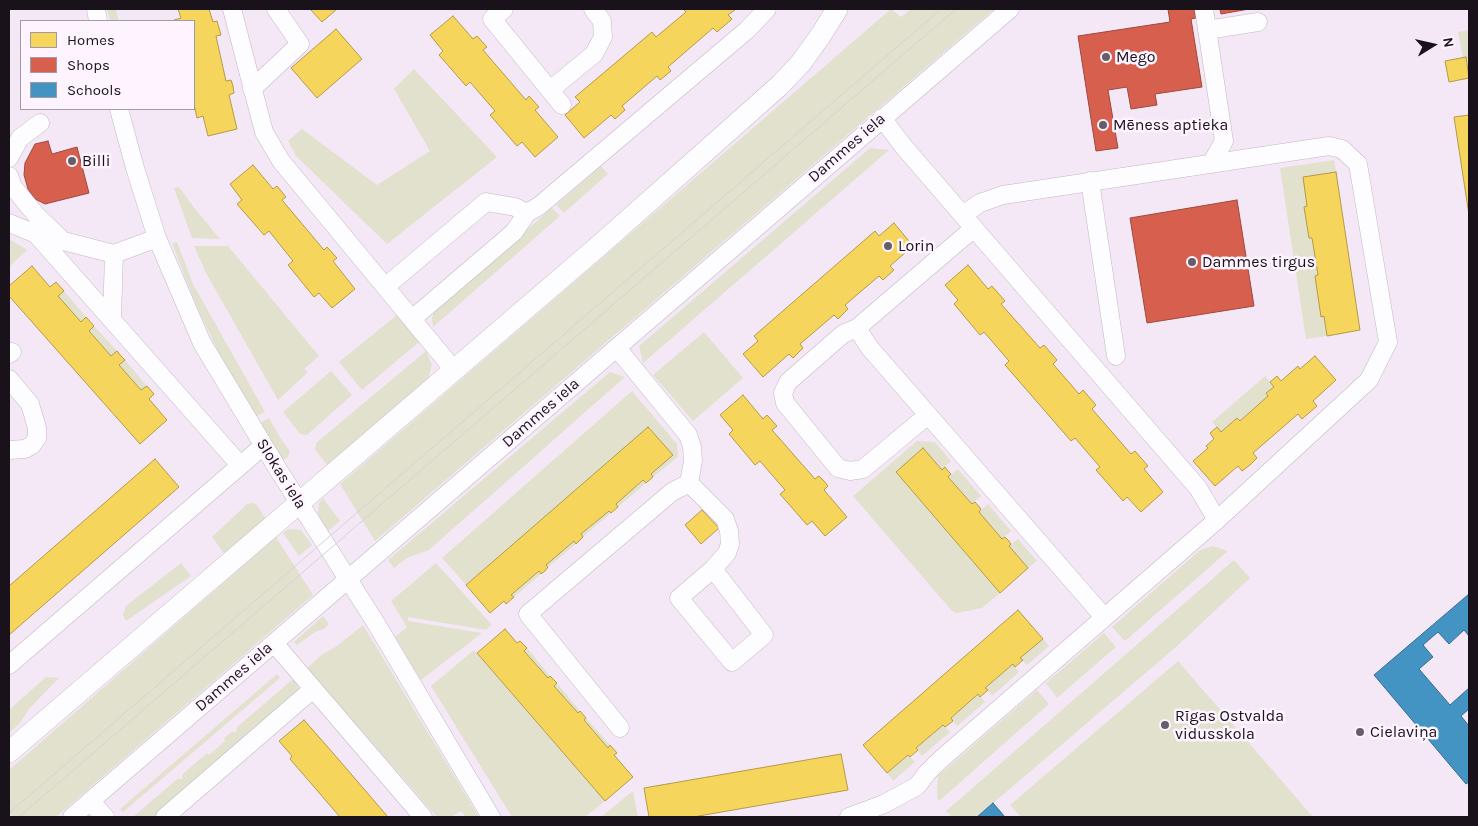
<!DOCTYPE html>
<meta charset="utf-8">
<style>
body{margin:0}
#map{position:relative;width:1478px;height:826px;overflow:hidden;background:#f4e8f6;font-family:Karla,sans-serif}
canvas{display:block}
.frame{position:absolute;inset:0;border:10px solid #1a121b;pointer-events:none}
.legend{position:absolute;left:20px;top:20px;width:175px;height:90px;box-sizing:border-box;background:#fdf4ff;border:1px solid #a29aa4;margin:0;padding:6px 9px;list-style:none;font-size:15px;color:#1a121b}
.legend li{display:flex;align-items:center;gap:10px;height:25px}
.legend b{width:25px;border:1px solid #a29aa4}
.north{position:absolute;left:1408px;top:20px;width:50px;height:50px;-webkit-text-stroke:4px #fdf4ff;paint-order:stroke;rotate:80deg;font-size:14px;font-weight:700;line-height:20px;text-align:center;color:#1a121b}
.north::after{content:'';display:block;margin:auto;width:18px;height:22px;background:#1a121b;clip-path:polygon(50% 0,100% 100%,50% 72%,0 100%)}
</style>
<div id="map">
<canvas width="1478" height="826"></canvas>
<div class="frame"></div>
<ul class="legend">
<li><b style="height:14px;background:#f6d55c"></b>Homes</li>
<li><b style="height:14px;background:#d6604d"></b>Shops</li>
<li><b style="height:14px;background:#4393c3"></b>Schools</li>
</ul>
<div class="north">N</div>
</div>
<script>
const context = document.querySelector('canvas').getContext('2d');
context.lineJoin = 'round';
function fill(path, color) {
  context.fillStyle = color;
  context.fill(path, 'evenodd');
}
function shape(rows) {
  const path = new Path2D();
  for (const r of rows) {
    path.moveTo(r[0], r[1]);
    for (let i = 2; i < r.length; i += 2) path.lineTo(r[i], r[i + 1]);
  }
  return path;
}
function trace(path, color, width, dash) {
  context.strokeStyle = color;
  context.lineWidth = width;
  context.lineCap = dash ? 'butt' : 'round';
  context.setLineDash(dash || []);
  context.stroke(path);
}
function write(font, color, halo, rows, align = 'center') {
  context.font = font + ' Karla,sans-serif';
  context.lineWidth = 5;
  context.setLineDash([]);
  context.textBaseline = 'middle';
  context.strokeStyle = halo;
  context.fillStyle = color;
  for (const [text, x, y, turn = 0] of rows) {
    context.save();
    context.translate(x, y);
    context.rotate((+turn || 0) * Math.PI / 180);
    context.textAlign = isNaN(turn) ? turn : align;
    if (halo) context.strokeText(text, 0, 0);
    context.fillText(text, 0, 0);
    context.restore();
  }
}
fill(shape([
 [107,9,116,9,119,21,110,21],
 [891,9,901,17,911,9,994,9,375,541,340,484],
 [1469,30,1469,72,1466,57,1463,57,1458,32],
 [414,69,497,157,387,244,296,156,288,141,302,129,377,185,430,151,394,89],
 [870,148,889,150,643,363,639,346],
 [1334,160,1336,172,1307,206,1304,207,1309,238,1312,238,1318,275,1315,276,1321,316,1324,316,1327,336,1306,339,1280,168],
 [601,166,608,174,564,213,556,205],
 [179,187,192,205,220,239,192,238,174,188],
 [552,208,560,216,433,327,432,319,434,310],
 [9,239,27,250,9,267],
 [177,242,193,284,265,412,255,417,222,360,194,300,172,243],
 [194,246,228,246,319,356,304,369,308,372,278,400,206,273],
 [64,291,86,317,81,322,58,296],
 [397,315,419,342,362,390,339,362],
 [94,326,117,351,111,356,89,331],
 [704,332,743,378,693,421,653,375],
 [426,351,432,365,428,380,328,466,315,450,316,443],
 [125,360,147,386,141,390,119,365],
 [331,371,352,395,307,435,300,434,283,412],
 [610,372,625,377,429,550,407,558,394,568,388,560],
 [1265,376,1274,387,1266,393,1268,396,1240,421,1237,418,1221,432,1212,422],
 [632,391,677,444,678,457,653,477,651,474,673,455,648,428,466,585,442,558],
 [269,418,281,439,290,451,288,457,283,460,260,423],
 [917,441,935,442,951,461,942,470,923,448,896,472,1000,593,982,608,957,613,952,611,853,496],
 [958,469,981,496,972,504,948,477],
 [643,480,646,483,618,507,616,504],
 [323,498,340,521,327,532,319,518,318,512,319,503],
 [252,503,256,504,266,519,228,552,224,553,212,537,247,504],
 [988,504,1011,531,1002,539,979,512],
 [609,511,611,513,583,537,581,534],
 [288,529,301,530,312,545,299,556,283,533],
 [276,537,313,595,56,817,13,817,9,813,9,770],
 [1018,539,1037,561,1028,568,1009,546],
 [574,541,576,544,548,567,546,565],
 [1213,546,1228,551,1125,641,1112,627,1200,550],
 [1234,560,1250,578,1176,647,977,817,952,817,946,811],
 [181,563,191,576,126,621,123,615,126,606],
 [436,563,492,625,486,630,408,617,408,621,482,633,421,680,395,637,407,627,391,601],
 [539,571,541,574,514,597,511,595],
 [323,616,329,624,324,629,315,632,297,645,294,642],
 [363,625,479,817,466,817,461,811,451,817,437,817,307,668,323,654,337,646],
 [1104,633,1116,647,1057,698,1046,683],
 [1043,639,1049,646,1027,665,1020,658],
 [527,648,550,676,548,678,524,651],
 [474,650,605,801,585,817,512,817,431,686],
 [1178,661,1313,817,1021,817,1010,805],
 [1013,664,1019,672,992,696,985,688],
 [277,674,280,678,123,812,120,809],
 [46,677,59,678,29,709,20,723,9,733,9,710],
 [293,679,300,690,159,817,133,817,177,779,182,779,183,774,207,753,209,755,225,741,224,738,232,732,236,733,237,727],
 [557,683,580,711,578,713,554,686],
 [1037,690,1049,704,939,801,937,797,938,776],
 [978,694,985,702,957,726,951,718],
 [586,718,610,745,608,748,584,720],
 [943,725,950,732,922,756,916,748],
 [908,755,915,762,893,781,887,773],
 [633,791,638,817,601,817]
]), '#e2e1ce');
const homes = shape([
 [178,9,209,9,213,22,217,21,221,35,216,36,226,81,231,80,233,86,234,93,229,95,237,129,208,136,203,116,197,118,194,104,194,21,175,21,174,20,181,18,178,9],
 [310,9,337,9,322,22,310,9],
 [683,9,736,9,728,15,732,19,717,32,713,28,668,67,671,71,660,80,657,76,622,106,625,110,615,119,611,115,584,138,565,115,580,102,575,97,652,32,656,37,686,12,683,9],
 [453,16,473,39,477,36,487,47,483,50,526,100,529,96,539,107,535,110,558,137,535,157,522,142,517,146,490,115,495,111,470,82,466,86,439,55,443,51,430,35,453,16],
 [336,29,362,59,317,98,291,68,336,29],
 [1466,57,1469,78,1449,82,1445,61,1466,57],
 [1469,115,1469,215,1454,117,1469,115],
 [253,165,273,189,277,186,286,197,282,200,324,250,327,247,337,258,333,261,355,289,332,308,319,293,314,297,288,265,293,261,269,231,264,235,237,204,242,200,230,184,253,165],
 [1336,172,1360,330,1327,336,1324,316,1321,317,1315,276,1318,275,1312,238,1309,238,1304,207,1307,206,1303,177,1336,172],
 [894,223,913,246,890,266,894,270,883,280,879,276,845,305,848,309,838,319,834,315,800,344,803,348,793,358,789,354,763,377,743,354,758,341,754,336,875,231,879,236,894,223],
 [968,265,988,289,992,286,1005,301,1001,304,1040,348,1044,345,1057,360,1053,364,1079,394,1083,390,1096,405,1092,409,1131,454,1135,451,1148,466,1144,469,1163,492,1141,512,1127,497,1123,501,1096,470,1100,467,1075,438,1071,441,1005,365,1009,361,984,332,980,335,954,304,958,300,945,285,968,265],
 [32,266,50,287,56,282,64,291,58,296,81,322,86,317,94,326,89,331,111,356,117,351,121,356,125,360,119,365,141,390,147,386,154,394,149,399,167,420,140,444,9,296,9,286,32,266],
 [1315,356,1336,380,1313,401,1317,406,1302,419,1298,414,1253,453,1257,458,1250,465,1242,471,1238,466,1215,486,1193,461,1208,448,1206,446,1214,439,1210,433,1217,427,1221,432,1237,418,1240,421,1268,396,1266,393,1274,387,1270,382,1277,376,1281,381,1298,366,1300,369,1315,356],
 [743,395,763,419,767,415,777,426,772,430,815,479,819,476,824,481,828,486,824,490,847,517,825,536,812,521,807,525,780,494,785,490,760,461,755,465,729,434,733,430,720,415,743,395],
 [648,427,673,455,651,474,653,477,646,483,643,480,616,504,618,507,611,513,609,511,581,534,583,537,576,544,574,541,546,565,548,567,545,571,541,574,539,571,511,595,514,597,506,604,504,601,490,613,466,585,648,427],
 [923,448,942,470,945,467,948,471,951,474,948,477,972,504,975,502,981,509,979,512,1002,539,1005,537,1008,540,1011,544,1009,546,1028,568,1000,593,896,472,923,448],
 [155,459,179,487,9,635,9,586,155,459],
 [702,510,719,528,701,544,685,525,702,510],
 [1018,610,1043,639,1020,658,1023,660,1015,667,1013,664,985,688,988,690,980,697,978,694,951,718,953,721,945,727,943,725,916,748,918,750,910,757,908,755,887,773,863,745,1018,610],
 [505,629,517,643,520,641,527,648,524,651,548,678,550,676,557,683,554,686,578,713,580,711,586,718,584,720,608,748,610,745,617,753,614,755,633,777,605,801,477,653,505,629],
 [304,720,333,753,388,817,340,817,290,759,292,756,279,741,304,720],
 [841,754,848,790,693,817,649,817,644,788,841,754]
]);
fill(homes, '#f6d55c');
trace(homes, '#b49a48', 1);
const shops = shape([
 [1168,9,1194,9,1196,18,1191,19,1202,87,1155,94,1157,105,1131,109,1127,87,1108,90,1118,148,1096,151,1078,36,1170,22,1168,9],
 [1220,9,1249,9,1221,14,1220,9],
 [48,141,52,154,77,147,89,193,45,204,35,199,28,189,24,175,25,163,35,144,48,141],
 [1237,200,1254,306,1147,323,1130,218,1237,200]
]);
fill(shops, '#d6604d');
trace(shops, '#9e493e', 1);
const schools = shape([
 [1469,594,1469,636,1464,630,1449,644,1438,632,1423,645,1433,657,1419,669,1450,705,1469,688,1469,709,1461,716,1469,726,1469,782,1466,784,1374,675,1469,594],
 [993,803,1005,817,977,817,993,803]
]);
fill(schools, '#4393c3');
trace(schools, '#376c91', 1);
const minor = shape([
 [96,9,98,21],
 [232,9,264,132,281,161,454,370],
 [504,9,492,19,562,105],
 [1204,9,1224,141,1211,164],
 [1207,30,1258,22],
 [252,89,300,44,276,9],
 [550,90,594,54,603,37,602,21,593,9],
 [119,109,135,168,157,238,202,343,279,471,374,620,491,817],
 [882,118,904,147,1198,488,1217,520],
 [9,158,20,138,40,123],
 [9,176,13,187,36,215,61,239],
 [1090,181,1116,356],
 [9,223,36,234,114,254,157,238],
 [36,234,240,465],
 [385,287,486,202,515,207,527,213],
 [112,319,114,254],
 [412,319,514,232,527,213,539,206,747,30,767,9],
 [857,328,869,347,1104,617],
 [617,348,688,435,692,447,693,461,689,483],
 [9,354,12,352],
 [9,379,30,404,37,428,37,438,32,445,25,449,9,450],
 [928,415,863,469,850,471,838,468,785,403,783,393,788,382,843,334,857,328,974,228],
 [689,483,725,519,729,531,730,544,727,553,713,569,764,635,732,662,679,598,713,569],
 [274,643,423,817],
 [9,665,263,446],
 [620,728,528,614,672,492,689,483],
 [90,801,105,817],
 [72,817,1010,9],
 [165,817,313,689],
 [849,817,884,804,917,786,927,773,940,760,1217,520,1369,380,1388,342,1358,164,1342,149,1329,146,1003,195,980,203,964,214]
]);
const tertiary = shape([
 [9,752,601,244,779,86,800,64,821,35,837,9]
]);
trace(minor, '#c2b9c3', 19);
trace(tertiary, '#c2b9c3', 22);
trace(minor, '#fdfcfe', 18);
trace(tertiary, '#fdfcfe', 21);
trace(shape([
 [9,813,941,9],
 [19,817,956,9]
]), '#d6d2d7', 1);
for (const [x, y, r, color] of [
 [1106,57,5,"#665d68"],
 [1103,125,5,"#665d68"],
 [72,161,5,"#665d68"],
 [888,246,5,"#665d68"],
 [1192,262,5,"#665d68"],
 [1165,725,5,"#665d68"],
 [1360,732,5,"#665d68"]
]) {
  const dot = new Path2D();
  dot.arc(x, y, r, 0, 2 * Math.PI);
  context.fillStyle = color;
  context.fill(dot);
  trace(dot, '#fdf4ff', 2);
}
write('16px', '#1a121b', '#fdf4ff', [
 ["Mego",1116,57],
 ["Mēness aptieka",1113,125],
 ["Billi",82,161],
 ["Lorin",898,246],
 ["Dammes tirgus",1202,262],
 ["Rīgas Ostvalda",1175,716],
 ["vidusskola",1175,734],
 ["Cielaviņa",1370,732]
], 'left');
write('16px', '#1a121b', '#fdf4ff', [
 ["Dammes iela",847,148,-41],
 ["Dammes iela",541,413,-41],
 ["Slokas iela",281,474,58],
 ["Dammes iela",234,677,-41]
]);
</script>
